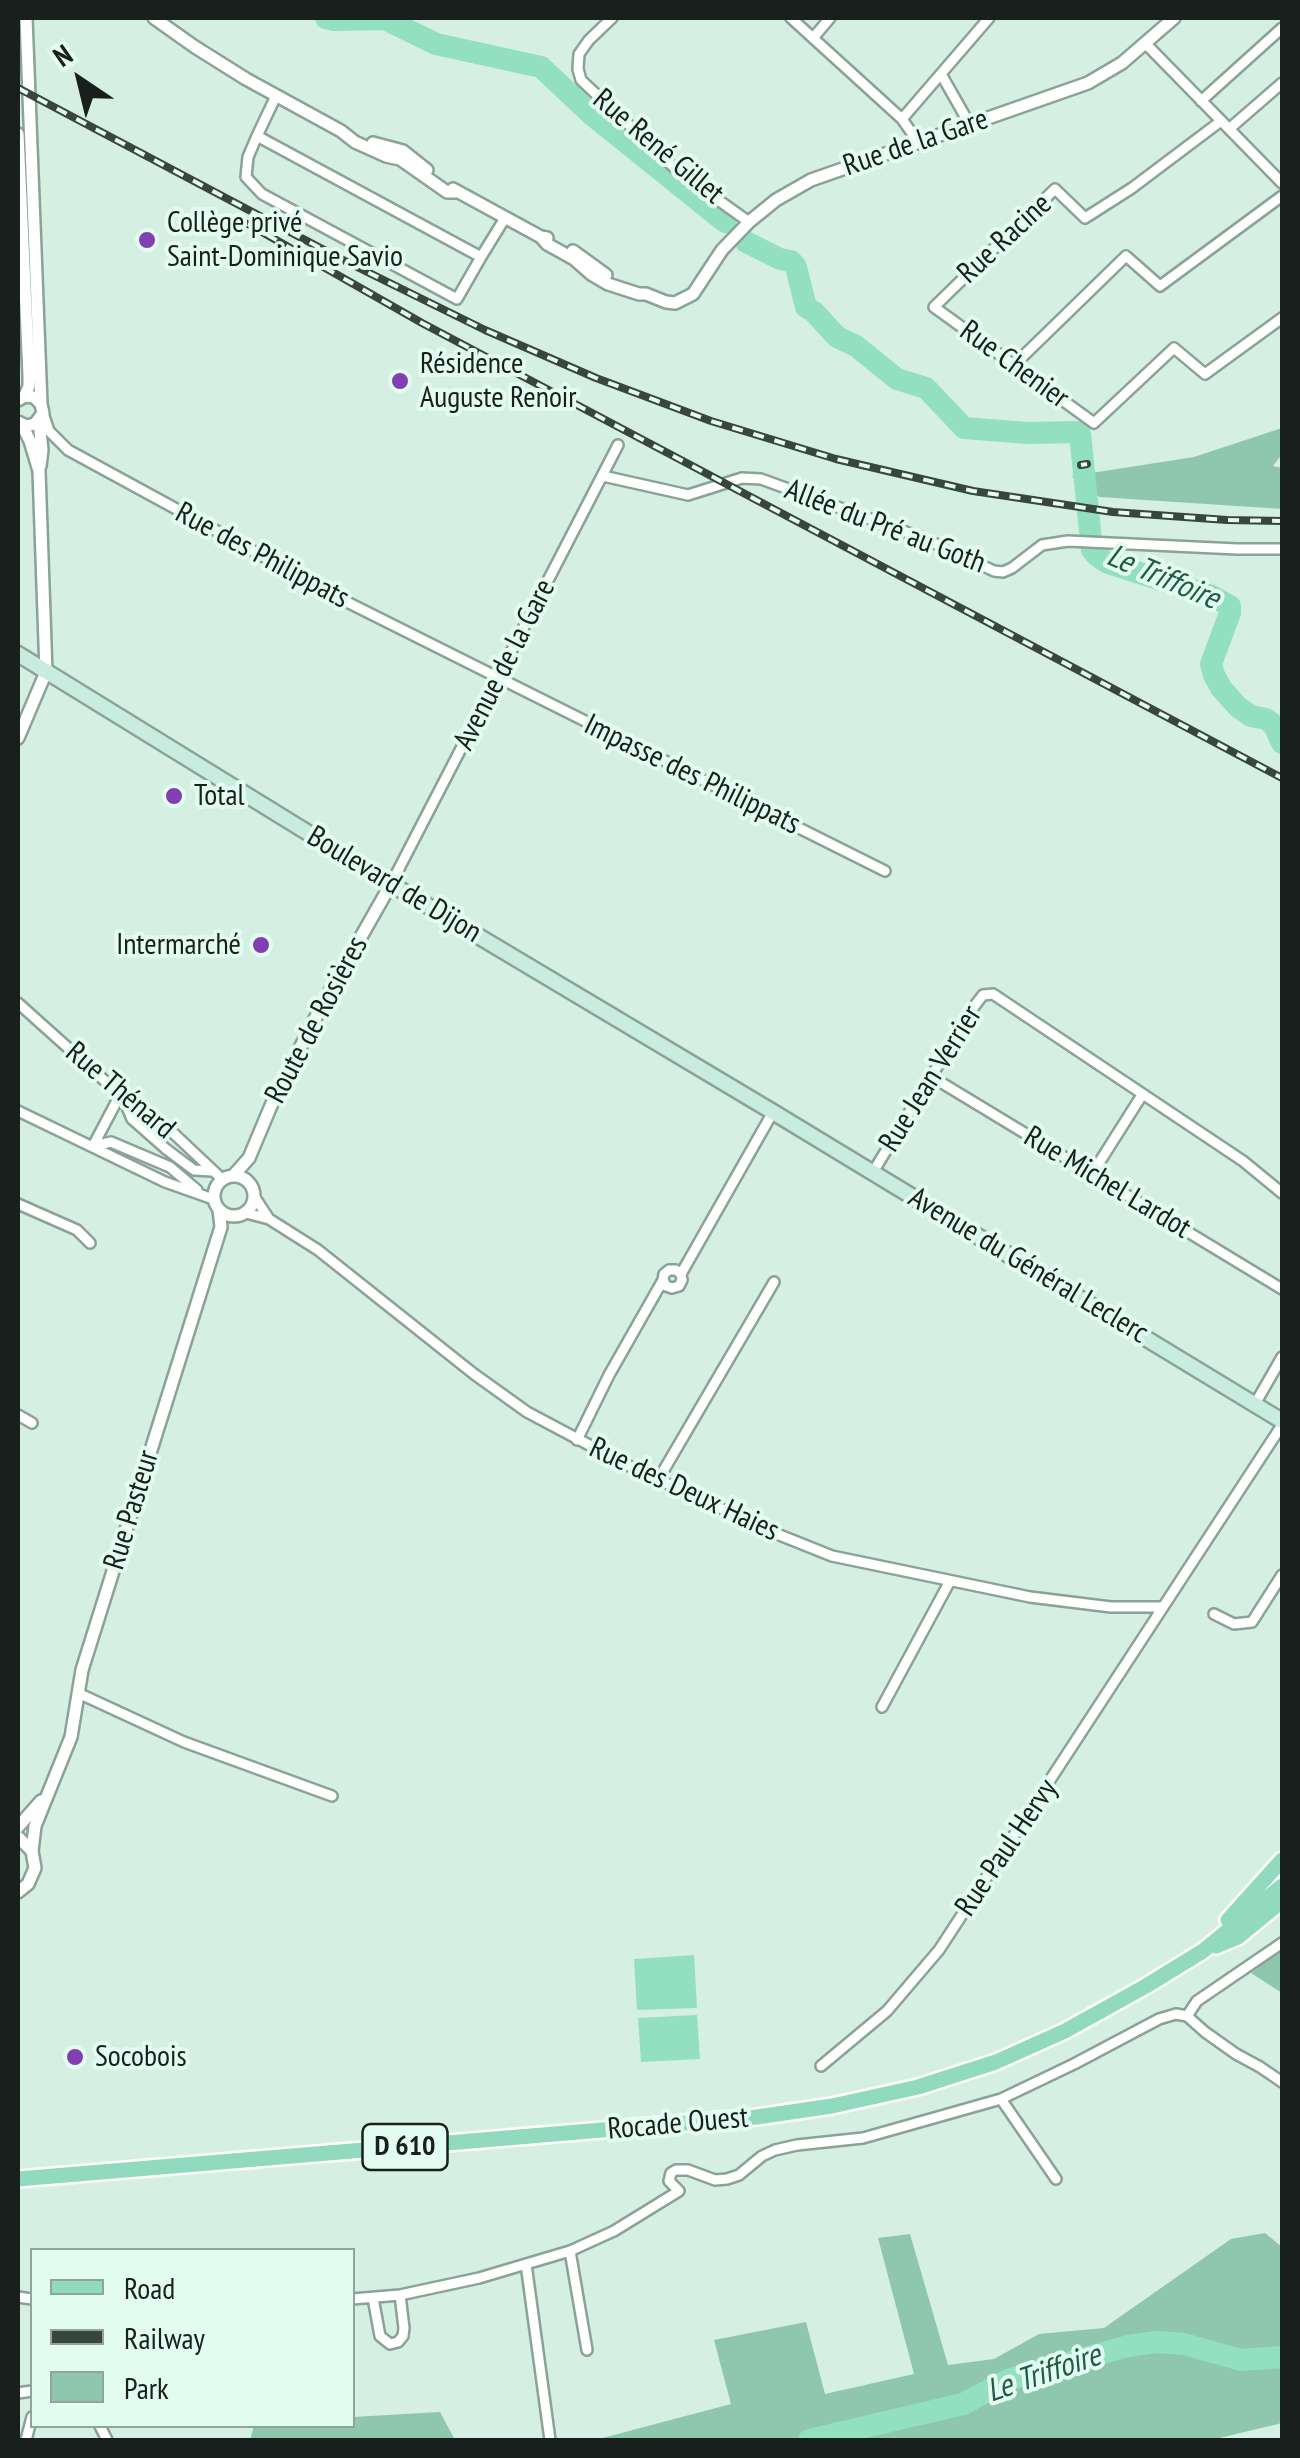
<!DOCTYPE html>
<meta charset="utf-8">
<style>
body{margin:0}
#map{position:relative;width:1300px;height:2458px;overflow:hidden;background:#d6efe3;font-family:"PT Sans Narrow",sans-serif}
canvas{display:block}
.frame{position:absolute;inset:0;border:20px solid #17201c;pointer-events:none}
.legend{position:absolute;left:30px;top:2248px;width:325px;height:180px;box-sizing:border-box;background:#e3fcf1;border:2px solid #91a49c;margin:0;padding:12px 18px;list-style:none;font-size:30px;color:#17201c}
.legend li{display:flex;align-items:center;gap:20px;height:50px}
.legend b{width:50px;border:2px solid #91a49c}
.north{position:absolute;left:30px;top:30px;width:100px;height:100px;-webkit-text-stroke:8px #e3fcf1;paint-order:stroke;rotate:325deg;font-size:28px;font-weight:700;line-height:40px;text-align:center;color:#17201c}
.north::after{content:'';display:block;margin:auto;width:35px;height:45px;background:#17201c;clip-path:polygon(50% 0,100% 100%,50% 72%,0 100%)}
</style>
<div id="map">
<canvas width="1300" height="2458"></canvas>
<div class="frame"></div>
<ul class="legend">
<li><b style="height:12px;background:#91d9bf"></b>Road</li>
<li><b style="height:12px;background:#39453f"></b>Railway</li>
<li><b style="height:28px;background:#8ec6ae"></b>Park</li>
</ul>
<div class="north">N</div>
</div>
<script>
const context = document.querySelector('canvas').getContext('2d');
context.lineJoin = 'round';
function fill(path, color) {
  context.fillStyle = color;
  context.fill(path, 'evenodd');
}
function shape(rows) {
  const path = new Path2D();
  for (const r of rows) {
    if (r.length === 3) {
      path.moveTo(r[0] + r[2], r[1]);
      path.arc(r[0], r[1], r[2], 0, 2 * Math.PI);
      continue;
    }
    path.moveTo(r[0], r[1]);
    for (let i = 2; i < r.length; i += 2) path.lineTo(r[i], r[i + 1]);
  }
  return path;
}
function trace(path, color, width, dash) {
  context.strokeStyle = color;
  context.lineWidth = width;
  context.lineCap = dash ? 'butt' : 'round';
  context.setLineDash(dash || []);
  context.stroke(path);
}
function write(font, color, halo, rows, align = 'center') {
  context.font = font + ' "PT Sans Narrow",sans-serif';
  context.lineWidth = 8;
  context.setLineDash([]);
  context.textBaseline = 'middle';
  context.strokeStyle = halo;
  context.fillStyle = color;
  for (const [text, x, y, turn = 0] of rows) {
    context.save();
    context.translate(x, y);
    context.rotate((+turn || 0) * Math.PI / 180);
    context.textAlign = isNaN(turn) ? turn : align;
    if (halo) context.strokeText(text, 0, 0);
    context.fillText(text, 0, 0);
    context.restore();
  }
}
fill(shape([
 [1282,428,1282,454,1273,466,1282,468,1282,509,1100,497,1087,492,1072,476,1194,457],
 [1282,1949,1282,1993,1251,1973],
 [1265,2233,1282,2247,1282,2423,1211,2440,595,2440,731,2404,714,2340,806,2322,825,2394,914,2374,878,2238,910,2234,948,2365,994,2359,1039,2334,1104,2328,1231,2239],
 [440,2412,455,2440,250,2440,254,2426,352,2426,353,2417]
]), '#8ec6ae');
fill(shape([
 [694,1955,697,2008,637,2010,634,1959],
 [697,2015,700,2059,641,2062,638,2018]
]), '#92e0c0');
trace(shape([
 [326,18,334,20,385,19,436,44,541,67,592,115,725,222],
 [746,242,780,259,791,261,796,267,806,307,814,312,837,337,856,346,897,379,926,388,964,428,1028,433,1078,432,1080,434,1092,550,1096,555,1108,563,1212,596,1230,606,1230,613,1211,664,1214,675,1221,688,1238,707,1251,716,1266,719,1274,725,1282,743],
 [809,2440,963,2404,1010,2379,1128,2346,1157,2342,1184,2344,1241,2360,1282,2357]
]), '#92e0c0', 22);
const minor = shape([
 [612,18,589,40,579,54,578,69,581,80,679,172,749,222],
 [791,18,902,119,918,142],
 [813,38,830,18],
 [1145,43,1282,183],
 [941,74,970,125],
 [276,96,257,136,481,257,505,218],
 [1201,101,1282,28],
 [902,119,989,18],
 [1221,121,1132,188,1085,218,1055,189,934,307,1094,423,1174,348,1205,374,1282,318],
 [1229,129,1282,83],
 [257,136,248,157,246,177,262,194,457,299,481,257],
 [1014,365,1126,256,1160,286,1282,196],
 [43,413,49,431,68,450,347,602,885,871],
 [603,476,688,495,742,478,761,479,925,539,994,571,1003,572,1012,568,1042,545,1068,541,1237,549,1282,549],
 [391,884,618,445],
 [18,1003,105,1081,131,1099,170,1130,222,1179],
 [932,1077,1282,1289],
 [121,1093,132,1119,166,1149,194,1170,212,1171],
 [18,1111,165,1182,213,1199],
 [93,1146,111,1142,170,1167,197,1190],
 [93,1146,121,1093],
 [873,1172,973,1008,983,995,993,994,1243,1161,1282,1193],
 [1092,1174,1142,1095],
 [254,1196,269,1219],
 [18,1204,77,1230,90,1243],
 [246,1213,269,1219,318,1250,474,1374,527,1412,625,1464,772,1532,832,1556,1030,1597,1111,1607,1163,1607],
 [681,1274,676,1270,669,1270,664,1274,663,1280,666,1286,672,1288,679,1286,682,1280,681,1274,773,1112],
 [1255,1404,1282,1357],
 [18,1415,32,1423],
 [577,1440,609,1375,663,1280],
 [658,1480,774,1282],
 [1214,1614,1234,1624,1252,1622,1282,1575],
 [78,1693,184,1742,332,1796],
 [882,1707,950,1581],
 [1187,2016,1205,2032,1236,2054,1260,2067,1282,2082],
 [821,2066,887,2011,939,1950,1282,1425],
 [1001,2099,1056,2179],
 [570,2251,587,2350],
 [526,2264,550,2440],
 [18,2297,32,2299],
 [373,2298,380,2336,390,2344,398,2342,403,2336,404,2328,400,2295],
 [352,2299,400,2295,479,2278,570,2251,614,2231,679,2191,669,2181,671,2173,676,2170,688,2170,715,2180,727,2179,739,2175,762,2156,775,2150,797,2145,863,2138,1001,2099,1074,2064,1159,2019,1176,2014,1187,2016,1197,2001,1282,1943],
 [18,2393,32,2391],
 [100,2426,107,2440],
 [26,2440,32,2417]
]);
const tertiary = shape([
 [26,18,41,404],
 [154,18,195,47,246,79,341,131,355,142,386,156,400,159,447,192,456,192],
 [18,134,29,375,29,386,25,396],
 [373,143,403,151,427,170],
 [453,189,541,237,547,238],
 [541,237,547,244,574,259,591,274,608,284,639,294,646,294,666,302,675,303,693,294,722,250,749,222,776,200,811,180,1088,83,1122,63,1174,18],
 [573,251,606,275],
 [18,400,25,396,34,397,41,404,43,413,35,424,26,426,18,422],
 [39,422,42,450,40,466],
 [18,738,46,672,39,471,30,441,22,425],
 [233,1176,249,1158,273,1101,320,1009,391,884],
 [234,1196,20],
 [18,1827,41,1801],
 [18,1837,32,1851,35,1868,28,1884,18,1892],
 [32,1851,35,1826,71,1737,82,1670,221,1227,219,1210]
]);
const secondary = shape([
 [18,654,391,884,773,1112,1282,1421]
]);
const primary = shape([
 [1228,1920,1282,1860],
 [1216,1946,1238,1937,1282,1901],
 [18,2179,757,2117,832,2106,918,2087,996,2062,1065,2031,1146,1986,1203,1951,1282,1886]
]);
trace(minor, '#8aa297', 14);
trace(tertiary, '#8aa297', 16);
trace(secondary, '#8aa297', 19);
trace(primary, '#fff', 20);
trace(minor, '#fff', 9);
trace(tertiary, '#fff', 11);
trace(secondary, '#c8ecdf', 14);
trace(primary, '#91d9bf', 15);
const rail = shape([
 [18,88,345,261,485,330,596,378,711,421,836,459,973,491,1113,512,1227,520,1282,521],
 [248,224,422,323,1282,778],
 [1081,465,1087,464]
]);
trace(rail, '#39453f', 8);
trace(rail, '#e3fcf1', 4, [11]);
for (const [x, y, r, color] of [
 [147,240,10,"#833eb2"],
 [400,381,10,"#833eb2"],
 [174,796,10,"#833eb2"],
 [261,945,10,"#833eb2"],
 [75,2057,10,"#833eb2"]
]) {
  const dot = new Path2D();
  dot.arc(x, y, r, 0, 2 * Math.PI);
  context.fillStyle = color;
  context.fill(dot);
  trace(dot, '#e3fcf1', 4);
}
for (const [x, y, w] of [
 [405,2147,85]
]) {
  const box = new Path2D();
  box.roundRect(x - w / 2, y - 23, w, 46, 8);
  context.fillStyle = '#e3fcf1';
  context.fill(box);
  trace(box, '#17201c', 2.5);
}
write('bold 28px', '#17201c', null, [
 ["D 610",405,2147]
]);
write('30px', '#17201c', '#e3fcf1', [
 ["Rue de la Gare",916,143,-19],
 ["Rue René Gillet",658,147,40],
 ["Rue Racine",1005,239,-43],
 ["Rue Chenier",1014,365,36],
 ["Allée du Pré au Goth",885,527,21],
 ["Rue des Philippats",262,556,28],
 ["Avenue de la Gare",505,665,-63],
 ["Impasse des Philippats",692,775,26],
 ["Boulevard de Dijon",394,885,31],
 ["Route de Rosières",317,1020,-62],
 ["Rue Jean Verrier",931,1079,-58],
 ["Rue Thénard",120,1091,40],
 ["Rue Michel Lardot",1107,1183,31],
 ["Avenue du Général Leclerc",1028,1266,31],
 ["Rue des Deux Haies",684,1490,25],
 ["Rue Pasteur",132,1510,-73],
 ["Rue Paul Hervy",1007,1848,-56],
 ["Rocade Ouest",678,2124,-5]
]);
write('30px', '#17201c', '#e3fcf1', [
 ["Collège privé",167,223],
 ["Saint-Dominique Savio",167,257],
 ["Résidence",420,364],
 ["Auguste Renoir",420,398],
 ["Total",194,796],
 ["Intermarché",241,945,"right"],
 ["Socobois",95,2057]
], 'left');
write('italic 32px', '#205c47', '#e3fcf1', [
 ["Le Triffoire",1163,578,23],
 ["Le Triffoire",1044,2374,-19]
]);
</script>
